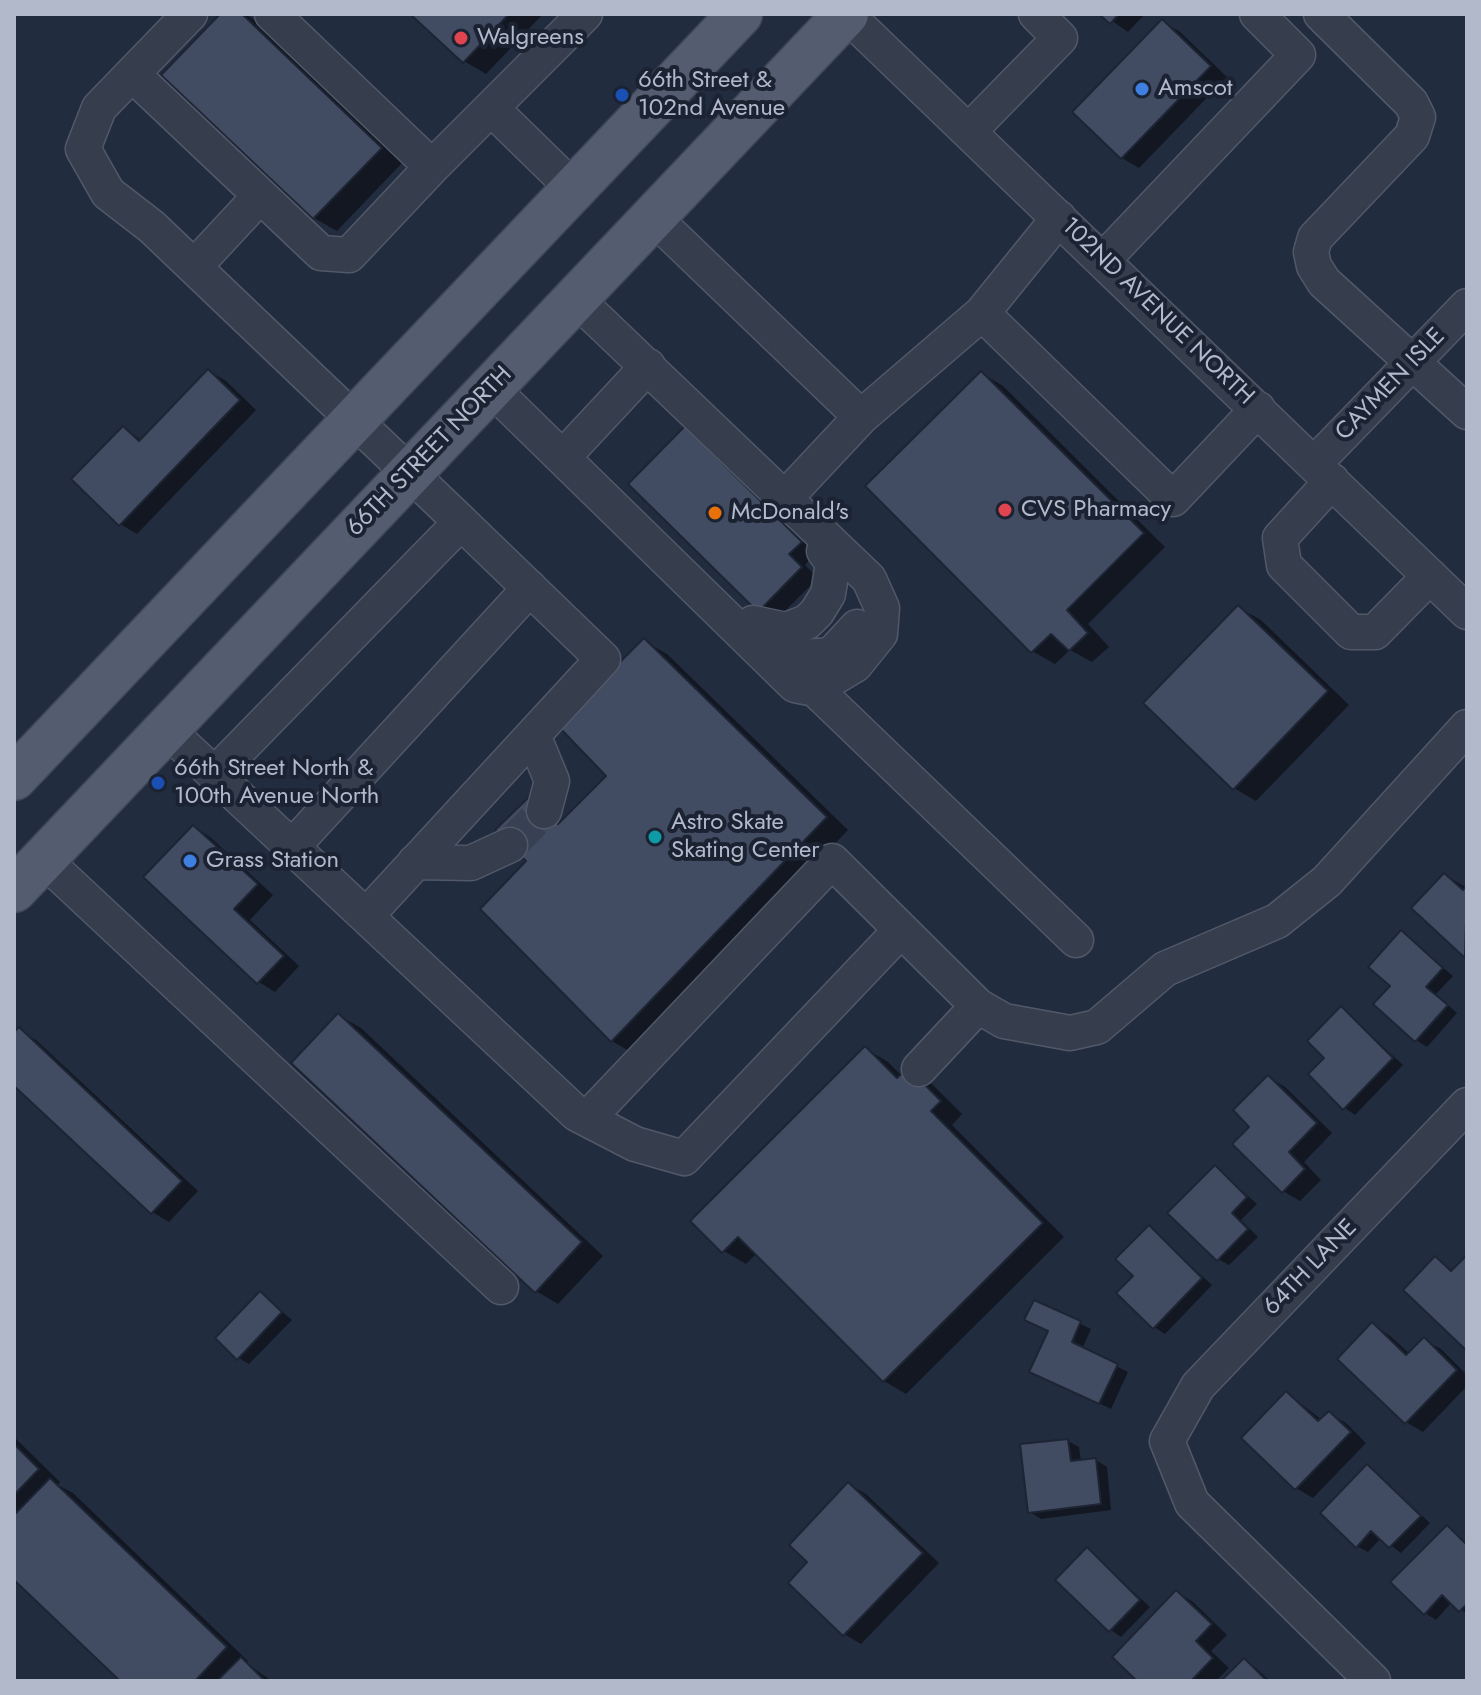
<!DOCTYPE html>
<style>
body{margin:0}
#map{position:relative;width:1481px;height:1695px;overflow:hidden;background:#222c3f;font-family:Jost,sans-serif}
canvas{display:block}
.frame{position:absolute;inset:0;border:16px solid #b2b9ca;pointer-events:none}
</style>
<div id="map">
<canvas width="1481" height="1695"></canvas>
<div class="frame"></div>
</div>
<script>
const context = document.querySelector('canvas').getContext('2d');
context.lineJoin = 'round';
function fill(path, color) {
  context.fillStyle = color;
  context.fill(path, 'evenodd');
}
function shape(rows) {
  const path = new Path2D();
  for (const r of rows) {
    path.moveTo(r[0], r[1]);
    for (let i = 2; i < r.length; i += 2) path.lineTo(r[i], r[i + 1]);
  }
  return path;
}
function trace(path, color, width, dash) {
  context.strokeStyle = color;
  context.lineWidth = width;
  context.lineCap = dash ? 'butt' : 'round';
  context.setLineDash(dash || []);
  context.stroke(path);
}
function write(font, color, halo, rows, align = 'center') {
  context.font = font + ' Jost,sans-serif';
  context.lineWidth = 8;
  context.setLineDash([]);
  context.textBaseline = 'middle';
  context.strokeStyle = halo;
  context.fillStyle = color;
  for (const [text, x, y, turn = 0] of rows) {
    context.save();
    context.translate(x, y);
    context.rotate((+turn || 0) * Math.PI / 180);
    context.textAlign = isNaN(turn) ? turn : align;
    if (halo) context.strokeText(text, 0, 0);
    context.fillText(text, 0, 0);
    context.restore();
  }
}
fill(shape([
 [223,14,245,14,253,19,403,162,337,231,314,218,164,75],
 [413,14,543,14,486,74,464,61],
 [1102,14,1145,14,1128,32],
 [1162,22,1179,31,1227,77,1139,168,1122,158,1075,112],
 [209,371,226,381,256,410,137,534,120,524,123,428,142,440],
 [981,373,1003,386,1165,547,1088,624,1109,647,1092,662,1070,650,1055,664,1032,651],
 [702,438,817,552,805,565,818,578,776,620,759,610,631,484],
 [1239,608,1261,620,1349,705,1256,801,1234,788],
 [644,641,667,654,848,830,634,1054,612,1041,529,861,552,811,563,822,609,776],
 [194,827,210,837,273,895,250,920,299,966,275,992,259,982],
 [1445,875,1467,888,1467,957,1414,907],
 [1402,933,1453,976,1436,994,1457,1013,1427,1047,1416,1040,1392,986],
 [1341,1008,1403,1065,1355,1115,1345,1108,1327,1058],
 [338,1015,361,1028,603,1256,558,1304,536,1291],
 [19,1030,36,1040,198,1191,169,1222,152,1212,14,1083,14,1035],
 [866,1049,888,1062,902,1076,908,1070,931,1083,962,1114,952,1125,1064,1237,906,1394,884,1381,757,1253,746,1264,724,1251],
 [1268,1077,1285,1087,1332,1133,1304,1162,1321,1180,1300,1201,1283,1191,1252,1127],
 [1215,1167,1257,1204,1241,1220,1258,1237,1229,1265,1218,1259],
 [1149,1228,1212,1285,1165,1334,1154,1327,1136,1276],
 [261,1294,292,1320,249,1364,239,1358],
 [1035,1302,1091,1329,1082,1349,1128,1372,1111,1409,1043,1377,1050,1331],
 [1373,1325,1389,1335,1410,1354,1424,1340,1441,1349,1467,1375,1467,1386,1423,1432,1406,1422],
 [1287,1393,1322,1420,1329,1413,1346,1423,1366,1443,1313,1498,1296,1488],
 [14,1437,60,1482,58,1485,73,1493,248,1661,246,1663,272,1681,123,1681,14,1577],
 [1068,1441,1079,1447,1081,1462,1096,1460,1107,1467,1111,1510,1041,1519,1030,1512],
 [1367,1466,1430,1523,1401,1553,1381,1538,1368,1552,1357,1546],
 [849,1484,866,1494,939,1563,861,1644,844,1634,810,1562],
 [1447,1527,1467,1543,1467,1614,1452,1602,1436,1620,1425,1613],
 [1087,1550,1150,1607,1121,1637,1111,1630],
 [1177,1592,1193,1602,1227,1635,1211,1651,1229,1668,1216,1681,1140,1681],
 [1244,1660,1255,1667,1270,1681,1224,1681]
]), '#0007');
const building = shape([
 [220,14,242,14,382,148,313,219,161,75,220,14],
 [410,14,509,14,463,63,410,14],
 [1099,14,1119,14,1110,24,1099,14],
 [1162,19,1211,66,1121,159,1072,112,1162,19],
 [208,369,240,400,119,526,71,479,123,426,139,441,208,369],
 [981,371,1144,533,1067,610,1088,633,1069,651,1051,634,1031,653,865,486,981,371],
 [685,426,802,542,789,554,802,567,758,612,628,484,685,426],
 [1238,605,1328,691,1233,790,1143,703,1238,605],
 [644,638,827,817,611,1042,480,909,526,861,495,830,530,796,558,824,606,776,557,725,644,638],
 [193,825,258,884,234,909,284,956,257,984,143,877,193,825],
 [1444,873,1463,890,1467,885,1465,958,1411,908,1444,873],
 [1401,930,1443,968,1426,987,1448,1005,1415,1042,1373,1004,1390,986,1368,967,1401,930],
 [1341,1006,1393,1058,1343,1110,1308,1074,1324,1058,1307,1041,1341,1006],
 [338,1013,582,1242,535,1293,291,1063,338,1013],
 [19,1027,182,1181,151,1214,14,1086,14,1032,19,1027],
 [865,1046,897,1078,908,1068,941,1101,931,1111,1043,1223,883,1382,738,1237,722,1253,690,1221,865,1046],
 [1268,1075,1317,1123,1289,1152,1305,1169,1282,1193,1232,1144,1249,1127,1233,1110,1268,1075],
 [1215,1165,1247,1197,1232,1213,1248,1229,1217,1261,1167,1213,1215,1165],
 [1149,1225,1202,1278,1153,1329,1116,1293,1133,1276,1115,1259,1149,1225],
 [1467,1255,1467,1351,1403,1290,1435,1256,1451,1271,1467,1255],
 [260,1291,282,1312,237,1360,215,1338,260,1291],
 [1034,1300,1081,1321,1072,1342,1118,1364,1099,1404,1029,1372,1048,1331,1024,1320,1034,1300],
 [1372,1322,1406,1355,1424,1337,1457,1370,1405,1424,1337,1359,1372,1322],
 [1286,1391,1318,1421,1329,1411,1351,1432,1295,1490,1241,1438,1286,1391],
 [1068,1439,1071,1461,1096,1458,1101,1504,1028,1513,1020,1444,1068,1439],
 [14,1444,39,1469,14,1495,14,1444],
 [1367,1464,1421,1516,1389,1548,1371,1531,1356,1548,1320,1513,1367,1464],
 [50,1478,227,1647,195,1681,120,1681,14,1580,14,1515,50,1478],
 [848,1482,923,1553,843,1636,788,1583,807,1562,789,1545,848,1482],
 [1447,1525,1467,1545,1467,1604,1459,1612,1442,1595,1424,1615,1390,1582,1447,1525],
 [1087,1547,1140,1600,1109,1632,1055,1580,1087,1547],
 [1176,1590,1212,1624,1196,1641,1213,1658,1191,1681,1137,1681,1112,1657,1176,1590],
 [241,1657,265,1681,217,1681,241,1657],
 [1244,1658,1267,1681,1221,1681,1244,1658]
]);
fill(building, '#414b61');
trace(building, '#1d2535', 2);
trace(shape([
 [510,845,544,811]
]), '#384154', 34, [34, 17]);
const minor = shape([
 [190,14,99,108,83,149,108,193,152,227,461,522,215,774],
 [846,14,1467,612],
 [1321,14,1411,103,1418,117,1412,136,1315,238,1311,252,1314,266,1324,282,1467,412],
 [132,74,321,253,349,255,432,167,272,14],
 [491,108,574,189],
 [969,131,1060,38,1036,14],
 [432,167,585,14],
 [653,217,861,417],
 [1103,260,1298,55,1257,14],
 [194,267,260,196],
 [982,313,1059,218],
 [491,388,795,685,815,689,855,665,880,634,882,608,869,579,576,299],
 [564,456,648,366],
 [1315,463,1467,306],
 [1332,481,1280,538,1284,565,1351,632,1375,632,1430,576],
 [786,497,861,417,982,313,1173,499,1258,409],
 [753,623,786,630,807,622,817,612,828,594,833,563,824,551],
 [759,630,775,646,804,657,831,655,857,627],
 [815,689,1076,940],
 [166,729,577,1114,635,1144,684,1158,900,931],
 [533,735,552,781,544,811],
 [293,846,530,588],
 [43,859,501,1287],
 [415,862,471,863,510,845],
 [367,915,603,659,461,522],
 [919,1069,978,1006],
 [587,1119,832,861,978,1006,1004,1021,1070,1033,1097,1027,1165,969,1277,921,1327,881,1467,727],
 [1373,1681,1192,1503,1167,1441,1198,1386,1467,1105]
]);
const major = shape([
 [14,778,740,14],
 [14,890,846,14]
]);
trace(minor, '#515969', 37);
trace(major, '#3f4757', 47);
trace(minor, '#363e4e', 34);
trace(major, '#545d6f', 44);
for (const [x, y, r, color] of [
 [461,38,8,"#e0444e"],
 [1142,89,8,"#3f7fe0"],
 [622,95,8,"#1a4fb4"],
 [1005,510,8,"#e0444e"],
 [715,513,8,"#e8710a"],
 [158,783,8,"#1a4fb4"],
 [655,837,8,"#0f9aa8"],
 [190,861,8,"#3f7fe0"]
]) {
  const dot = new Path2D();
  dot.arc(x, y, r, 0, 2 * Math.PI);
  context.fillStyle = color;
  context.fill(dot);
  trace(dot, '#1b2333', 3);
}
write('24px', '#b2b9ca', '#1b2333', [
 ["Walgreens",477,38],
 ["66th Street &",638,81],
 ["102nd Avenue",638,109],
 ["Amscot",1158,89],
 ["CVS Pharmacy",1021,510],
 ["McDonald's",731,513],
 ["66th Street North &",174,769],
 ["100th Avenue North",174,797],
 ["Astro Skate",671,823],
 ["Skating Center",671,851],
 ["Grass Station",206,861]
], 'left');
write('24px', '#b2b9ca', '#1b2333', [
 ["102ND AVENUE NORTH",1157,312,44],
 ["CAYMEN ISLE",1391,385,-46],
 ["66TH STREET NORTH",430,452,-46],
 ["64TH LANE",1311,1268,-46]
]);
</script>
